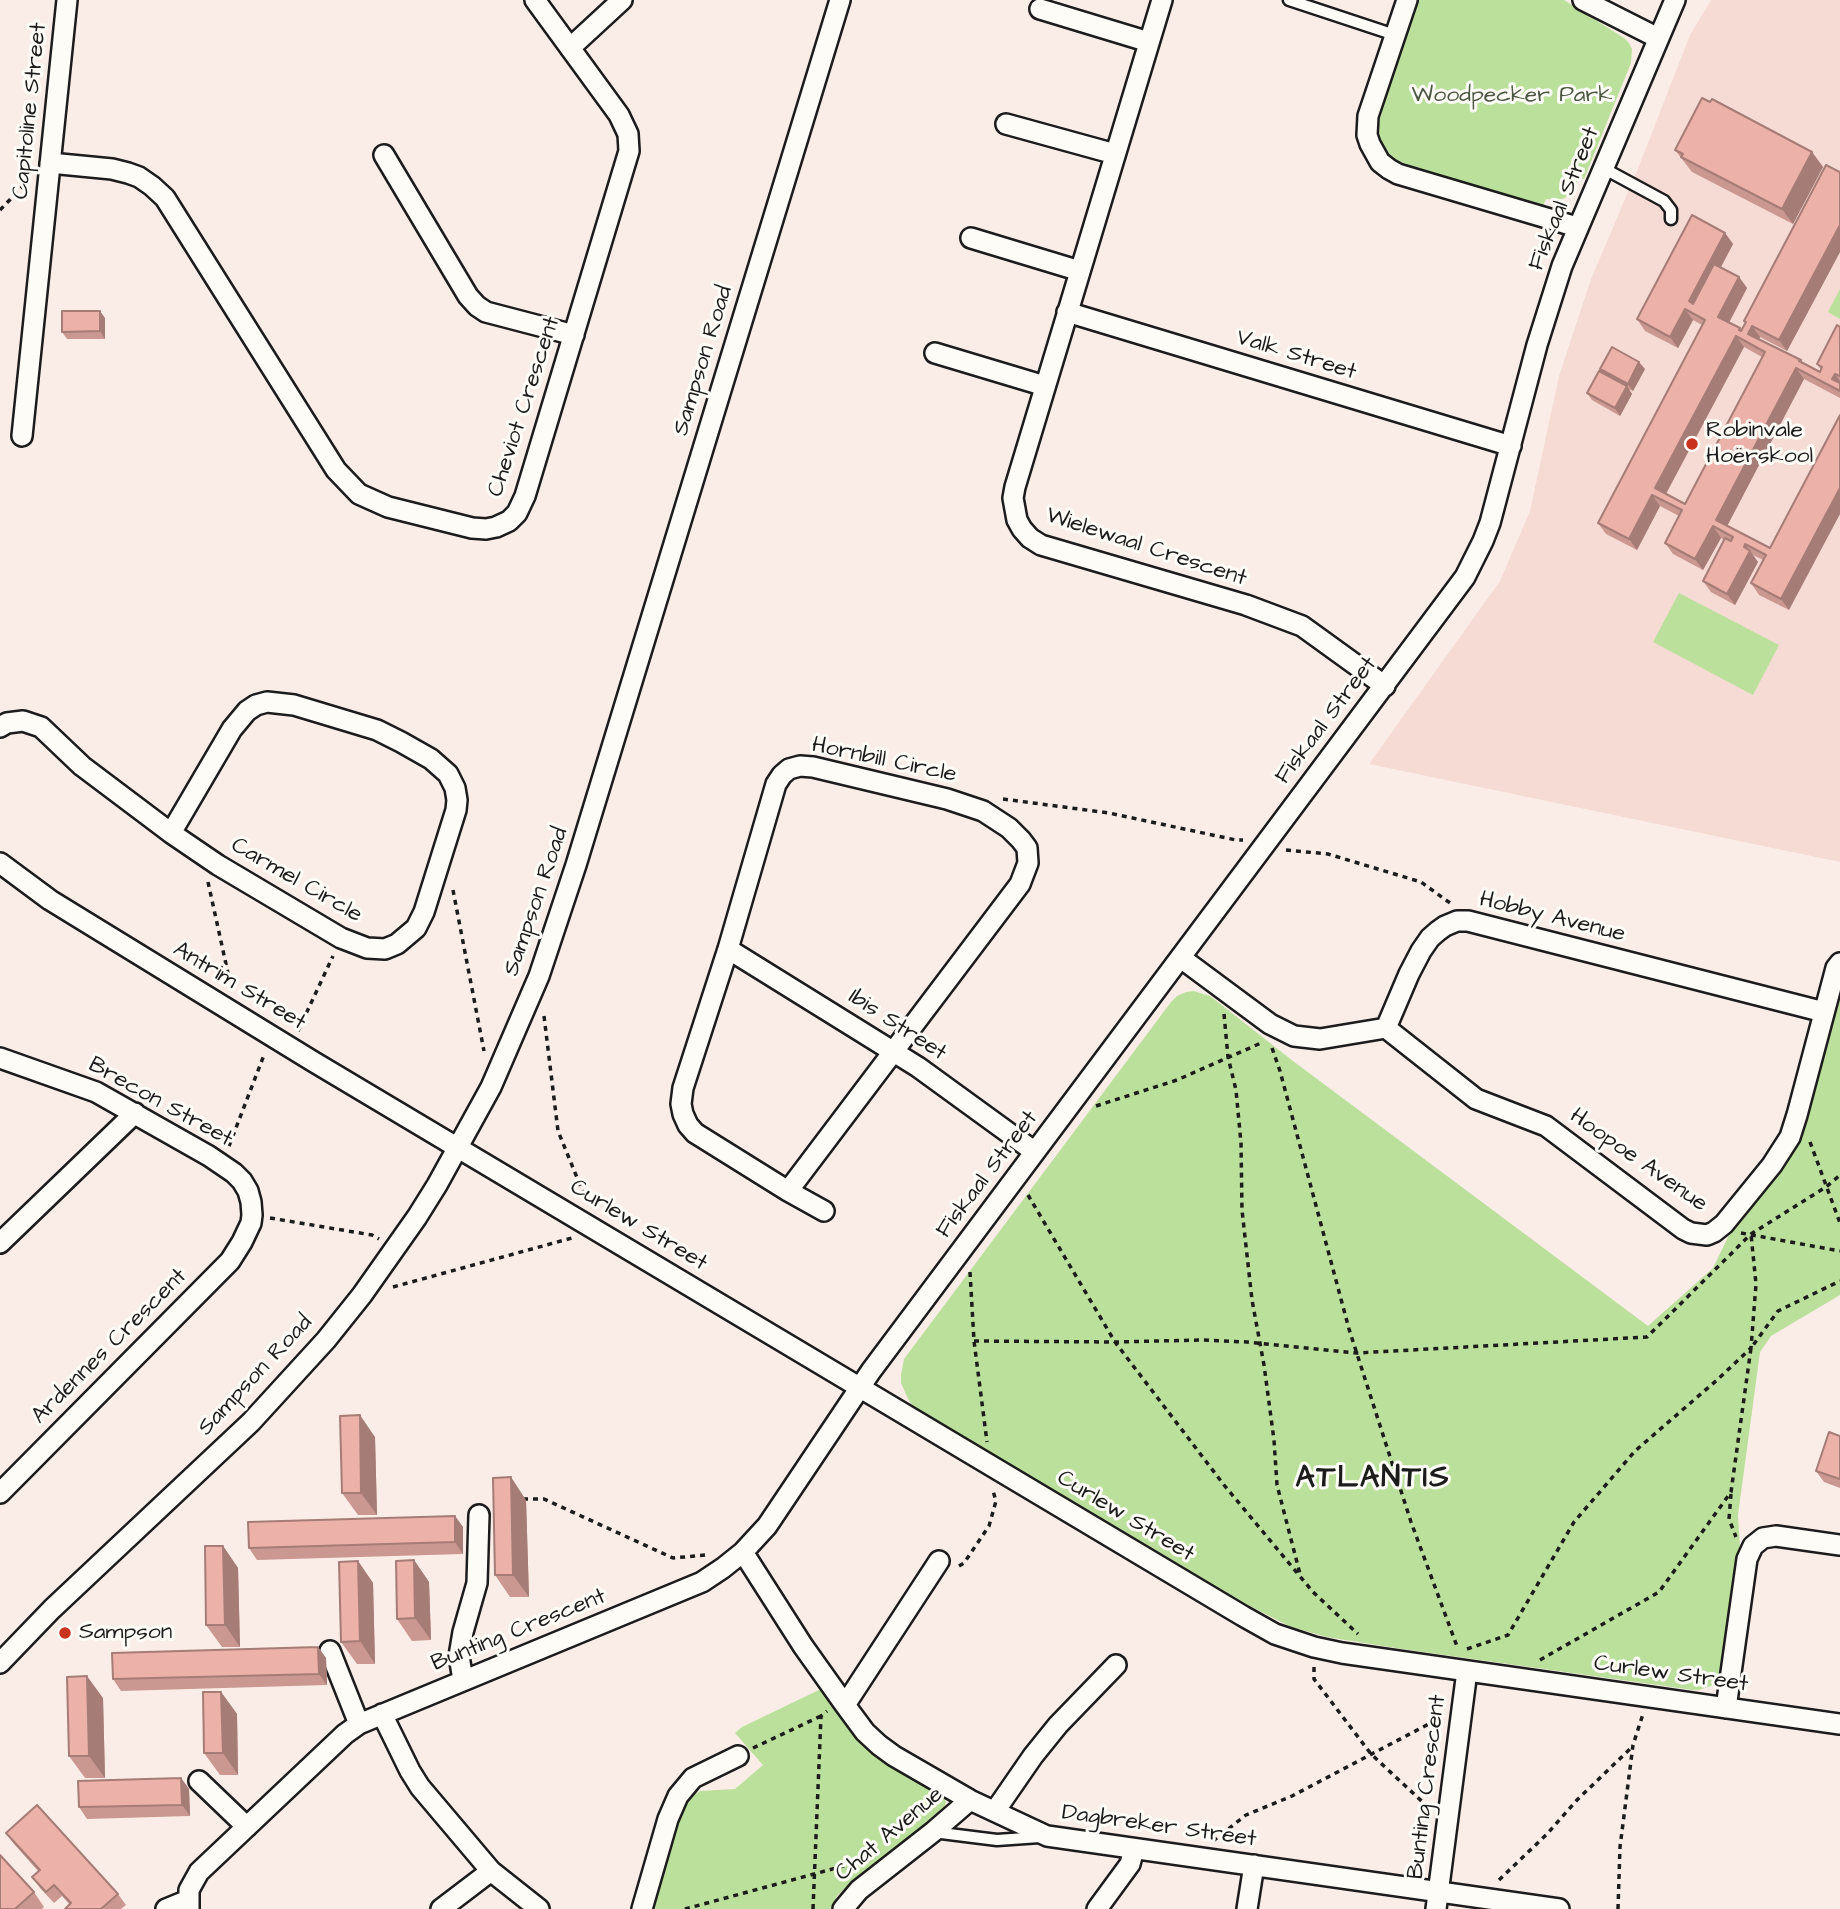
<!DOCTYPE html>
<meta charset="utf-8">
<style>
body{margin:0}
canvas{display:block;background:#faede7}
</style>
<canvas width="1840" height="1909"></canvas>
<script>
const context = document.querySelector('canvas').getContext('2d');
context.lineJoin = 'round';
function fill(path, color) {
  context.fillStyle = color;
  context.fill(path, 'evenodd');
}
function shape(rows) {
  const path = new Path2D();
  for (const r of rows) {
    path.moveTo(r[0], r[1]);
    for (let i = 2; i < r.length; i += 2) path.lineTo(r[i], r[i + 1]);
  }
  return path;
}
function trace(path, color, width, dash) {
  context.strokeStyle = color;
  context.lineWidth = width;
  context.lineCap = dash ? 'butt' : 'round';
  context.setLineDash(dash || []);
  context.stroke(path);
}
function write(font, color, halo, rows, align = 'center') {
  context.font = font + ' "Architects Daughter",sans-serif';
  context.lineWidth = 6;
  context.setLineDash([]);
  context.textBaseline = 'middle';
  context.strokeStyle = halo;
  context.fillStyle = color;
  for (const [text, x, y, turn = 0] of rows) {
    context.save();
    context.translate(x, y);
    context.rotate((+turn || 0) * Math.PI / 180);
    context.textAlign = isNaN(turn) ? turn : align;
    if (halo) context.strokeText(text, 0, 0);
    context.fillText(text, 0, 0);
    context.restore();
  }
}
fill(shape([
 [1711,0,1840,0,1840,862,1369,764,1500,581,1530,511,1559,376,1591,279,1637,171,1690,35]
]), '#f6dbd4');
fill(shape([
 [1417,0,1564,0,1624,38,1629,43,1632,49,1631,63,1584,179,1578,179,1576,186,1565,198,1559,200,1546,199,1543,206,1408,165,1391,157,1384,149,1380,141,1378,124],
 [1840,289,1840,319,1828,312],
 [1679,593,1779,645,1753,695,1653,642],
 [1194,991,1210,996,1293,1061,1648,1326,1713,1268,1729,1235,1785,1160,1837,995,1840,995,1840,1295,1771,1336,1760,1352,1738,1515,1740,1547,1722,1671,1720,1676,1711,1686,1699,1690,1693,1690,1402,1649,1327,1637,1291,1627,1246,1604,913,1406,908,1399,901,1383,901,1375,904,1359,1171,1002,1177,996,1186,992],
 [821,1689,856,1734,943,1794,946,1802,942,1814,846,1887,837,1896,830,1909,651,1909,678,1812,686,1799,700,1791,735,1789,763,1765,735,1733,742,1727]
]), '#bbe09b');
const lane = shape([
 [1289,0,1395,35],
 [1603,168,1664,201,1671,210,1671,219],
 [933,1832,997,1840,1040,1837]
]);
const street = shape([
 [1162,0,1015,487,1013,498,1017,520,1022,529,1030,538,1041,545,1246,605,1302,626,1385,686],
 [1407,0,1368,116,1367,135,1370,144,1380,162,1389,169,1398,174,1577,227],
 [1583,0,1658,38],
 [1040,9,1149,42],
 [570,48,622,0],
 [1006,124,1115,154],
 [384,155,468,296,477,306,486,312,574,335],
 [50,163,112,169,128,173,139,177,152,186,165,198,336,470,359,494,388,507,472,528,486,529,496,527,509,521,517,513,525,496,629,151,628,134,619,115,535,0],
 [971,238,1080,271],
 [1067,312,1511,446],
 [935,353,1045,386],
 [22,436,67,0],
 [0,727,7,723,23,721,41,727,82,766,171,833,218,865,341,938,367,948,385,949,397,944,416,928,424,912,456,810,457,800,455,788,448,774,431,759,401,742,377,730,294,705,267,702,256,705,247,711,232,729,171,833],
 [0,863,50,900,314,1062,1243,1616,1275,1634,1314,1647,1342,1653,1840,1724],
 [728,949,918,1067,1035,1152],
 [1181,958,1270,1024,1294,1036,1320,1039,1386,1028],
 [1386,1028,1476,1099,1546,1126,1683,1229,1691,1233,1707,1235,1714,1232,1724,1224,1772,1165,1790,1137,1797,1115,1836,968,1840,963],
 [1386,1028,1409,974,1421,951,1430,938,1438,931,1445,926,1457,921,1468,921,1824,1012],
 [0,1058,96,1092,209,1156,234,1173,242,1181,248,1191,251,1202,252,1215,251,1223,242,1242,230,1261,0,1493],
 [788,1191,1020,884,1028,863,1027,848,1021,840,1009,828,983,811,947,799,813,767,800,766,789,769,782,775,776,784,728,949,683,1088,681,1104,683,1114,688,1125,695,1133,788,1191,824,1211],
 [0,1243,135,1113],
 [743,1552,803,1646,845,1705,865,1732,879,1745,894,1756,970,1800,1047,1836,1559,1909],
 [330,1651,359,1724],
 [0,1663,52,1609,251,1422,326,1340,362,1295,417,1217,437,1185,491,1087,539,976,576,865,840,0],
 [463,1680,459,1656,463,1632,477,1583,479,1515],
 [845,1705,939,1561],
 [1726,1708,1747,1559,1753,1546,1763,1538,1776,1536,1840,1545],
 [382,1714,410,1771,420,1787,491,1871,539,1909],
 [199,1781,247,1827],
 [995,1811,1033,1756,1058,1725,1116,1665],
 [166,1909,188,1900],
 [189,1909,189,1890,199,1872,345,1734,359,1724,702,1582,723,1568,743,1552,767,1526,871,1371,1465,577,1483,541,1490,523,1537,345,1562,266,1675,0],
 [441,1909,491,1871],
 [642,1909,668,1819,678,1796,693,1778,738,1756],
 [843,1909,859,1890,933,1832,970,1800],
 [1097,1909,1130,1864,1134,1849],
 [1247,1909,1254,1865],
 [1436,1909,1467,1671]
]);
trace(lane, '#1c1c1c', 15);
trace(street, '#1c1c1c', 24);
trace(shape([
 [0,210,28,181],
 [1003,799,1109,813,1236,840,1243,840],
 [1286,850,1328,854,1421,882,1450,903],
 [208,882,231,987],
 [453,890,484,1051],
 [1224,1014,1228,1057,1236,1090,1241,1143,1242,1210,1252,1300,1264,1365,1274,1440,1277,1485,1300,1574],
 [544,1016,558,1131,587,1202],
 [298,1031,333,956],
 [1272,1048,1280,1071,1349,1329,1411,1522,1458,1649],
 [1096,1106,1177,1080,1261,1043],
 [1810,1142,1840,1223],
 [229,1146,264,1055],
 [1028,1195,1115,1342,1224,1485,1313,1592,1358,1634],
 [270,1218,372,1235,379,1239],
 [1741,1233,1840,1251],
 [970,1272,974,1341,987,1442],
 [393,1287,572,1238],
 [974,1341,1115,1342,1202,1340,1247,1342,1357,1353,1647,1337,1751,1234,1826,1187,1840,1175],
 [1731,1494,1729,1519,1736,1537],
 [523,1499,544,1499,673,1558,706,1555],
 [959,1566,964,1563,989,1526,996,1501,993,1491],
 [1467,1649,1508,1635,1574,1522,1635,1451,1717,1380,1751,1348,1756,1284,1751,1234],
 [1540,1660,1659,1592,1731,1492,1751,1348,1778,1311,1840,1281],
 [1314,1667,1314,1679,1371,1754,1428,1807],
 [753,1748,821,1716],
 [1213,1841,1246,1815,1292,1796,1442,1717],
 [1499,1880,1547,1834,1577,1800,1632,1747],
 [685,1909,862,1861],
 [813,1909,821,1716,827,1711],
 [1618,1909,1620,1847,1633,1745,1643,1714]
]), '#1c1c1c', 3.5, [5, 5]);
trace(lane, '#fdfcf7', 10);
trace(street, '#fdfcf7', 19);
fill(shape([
 [1675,150,1812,152,1823,167,1793,224,1692,172],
 [1840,172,1840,252,1787,351,1760,337,1759,340,1801,360,1803,363,1820,372,1821,370,1817,364,1840,327,1840,398,1804,379,1727,526,1770,548,1789,610,1759,595,1751,583,1763,560,1753,555,1758,562,1735,605,1711,592,1703,581,1724,540,1721,538,1703,570,1673,554,1665,543,1679,516,1660,506,1637,550,1606,534,1598,523,1702,325,1693,320,1678,348,1645,331,1637,319,1725,233,1733,244,1721,267,1739,277,1747,288,1729,323,1740,328,1741,330,1745,323,1744,321],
 [1744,347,1762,357,1685,504,1666,494],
 [105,318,105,339,67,339,62,332],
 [1600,369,1645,369,1633,391,1628,389,1632,394,1620,416,1592,400,1587,393,1603,373],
 [1840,1436,1840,1488,1824,1482,1816,1471],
 [375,1437,377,1515,358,1515,342,1493],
 [526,1500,529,1597,510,1597,495,1575],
 [455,1516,463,1527,463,1554,257,1560,249,1548],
 [223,1546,238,1568,240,1647,222,1647,206,1625],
 [414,1560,429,1582,431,1640,412,1641,397,1619],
 [358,1561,373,1583,375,1664,357,1664,341,1642],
 [318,1647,326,1658,327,1685,121,1691,113,1679],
 [221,1692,237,1714,238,1775,220,1775,204,1753],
 [103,1698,105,1778,85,1778,69,1756],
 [181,1778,189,1789,190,1816,87,1819,79,1807],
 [6,1833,118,1894,126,1905,121,1909,65,1909,70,1905,62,1896,54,1903,40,1888,32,1877,38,1871,14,1844],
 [34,1892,44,1907,42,1909,0,1909]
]), '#cb9891');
fill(shape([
 [1812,152,1823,167,1793,224,1782,209],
 [1840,225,1840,252,1787,351,1779,340],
 [1725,233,1733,244,1697,312,1689,301],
 [1739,277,1747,288,1726,328,1718,317],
 [1685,309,1693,320,1678,348,1670,337],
 [100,311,105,318,105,339,100,331],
 [1752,326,1760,337,1756,346,1748,334],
 [1736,336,1744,347,1663,499,1655,488],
 [1639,362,1645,369,1633,391,1628,384],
 [1796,368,1804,379,1724,532,1716,520],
 [1835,374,1840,381,1840,390,1832,379],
 [1627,386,1632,394,1620,416,1615,408],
 [1840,488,1840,514,1789,610,1781,599],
 [1652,495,1660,506,1637,550,1629,539],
 [1713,526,1721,538,1703,570,1695,559],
 [1745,544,1758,562,1735,605,1727,594],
 [360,1415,375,1437,377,1515,361,1493],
 [511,1477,526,1500,529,1597,513,1575],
 [455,1516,463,1527,463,1554,455,1542],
 [223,1546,238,1568,240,1647,225,1625],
 [414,1560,429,1582,431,1640,415,1618],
 [358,1561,373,1583,375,1664,360,1641],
 [318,1647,326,1658,327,1685,319,1674],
 [87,1676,103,1698,105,1778,89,1756],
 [221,1692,237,1714,238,1775,223,1753],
 [181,1778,189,1789,190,1816,182,1805]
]), '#a57c76');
const building = shape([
 [1702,98,1710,102,1712,99,1812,152,1782,209,1681,157,1683,154,1675,150,1702,98],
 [1826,165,1840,172,1840,225,1779,340,1752,326,1748,334,1801,360,1799,361,1820,372,1822,367,1817,364,1837,325,1840,327,1840,376,1835,374,1832,379,1840,383,1840,391,1796,368,1716,520,1770,548,1840,415,1840,488,1781,599,1751,583,1766,555,1745,544,1744,547,1750,551,1727,594,1703,581,1725,538,1731,541,1733,537,1713,526,1695,559,1665,543,1682,510,1652,495,1629,539,1598,523,1705,320,1685,309,1670,337,1637,319,1692,215,1725,233,1689,301,1693,304,1714,264,1739,277,1718,317,1740,328,1739,330,1741,331,1746,322,1744,321,1826,165],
 [1736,336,1765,352,1685,504,1655,488,1736,336],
 [62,311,100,311,100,331,62,332,62,311],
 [1612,347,1639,362,1628,384,1600,369,1612,347],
 [1599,371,1627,386,1615,408,1587,393,1599,371],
 [360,1415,361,1493,342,1493,340,1416,360,1415],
 [1829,1432,1840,1436,1840,1479,1816,1471,1829,1432],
 [511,1477,513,1575,495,1575,493,1478,511,1477],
 [455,1516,455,1542,249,1548,248,1522,455,1516],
 [205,1546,223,1546,225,1625,206,1625,205,1546],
 [414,1560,415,1618,397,1619,396,1561,414,1560],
 [358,1561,360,1641,341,1642,339,1562,358,1561],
 [318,1647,319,1674,113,1679,112,1653,318,1647],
 [87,1676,89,1756,69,1756,67,1677,87,1676],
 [203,1692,221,1692,223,1753,204,1753,203,1692],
 [181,1778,182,1805,79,1807,78,1781,181,1778],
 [37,1805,118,1894,101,1909,65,1909,71,1903,54,1885,46,1892,32,1877,40,1870,6,1833,37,1805],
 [0,1855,34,1892,15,1909,0,1909,0,1855]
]);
fill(building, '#ecb1a9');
trace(building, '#a57c76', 2);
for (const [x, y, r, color] of [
 [1692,444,7,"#c8321e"],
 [65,1633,7,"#c8321e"]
]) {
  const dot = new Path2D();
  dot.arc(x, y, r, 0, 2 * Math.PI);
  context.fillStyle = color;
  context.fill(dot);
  trace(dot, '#fdfcf7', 2.5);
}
write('23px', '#4c5742', '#fdfcf7', [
 ["Woodpecker Park",1512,96]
]);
write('23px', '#1c1c1c', '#fdfcf7', [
 ["Capitoline Street",31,111,-84],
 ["Fiskaal Street",1565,199,-68],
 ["Valk Street",1296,356,17],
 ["Sampson Road",704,361,-73],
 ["Cheviot Crescent",525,407,-72],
 ["Wielewaal Crescent",1146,548,18],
 ["Fiskaal Street",1327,721,-53],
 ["Hornbill Circle",884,761,12],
 ["Carmel Circle",296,881,30],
 ["Sampson Road",537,902,-71],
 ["Hobby Avenue",1552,918,14],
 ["Antrim Street",239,987,31],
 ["Ibis Street",897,1026,33],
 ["Brecon Street",160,1103,29],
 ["Hoopoe Avenue",1638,1161,35],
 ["Fiskaal Street",988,1175,-53],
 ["Curlew Street",638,1226,31],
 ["Ardennes Crescent",110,1347,-45],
 ["Sampson Road",256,1376,-47],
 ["Curlew Street",1125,1517,31],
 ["Bunting Crescent",519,1631,-22],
 ["Curlew Street",1671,1675,8],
 ["Bunting Crescent",1428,1787,-83],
 ["Dagbreker Street",1159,1827,8],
 ["Chat Avenue",890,1835,-40]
]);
write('23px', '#1c1c1c', '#fdfcf7', [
 ["Robinvale",1706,431],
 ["Hoërskool",1706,457],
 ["Sampson",79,1633]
], 'left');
context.letterSpacing = '2px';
write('bold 30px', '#1c1c1c', '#fdfcf7', [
 ["ATLANTIS",1373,1480]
]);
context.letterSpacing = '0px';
</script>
